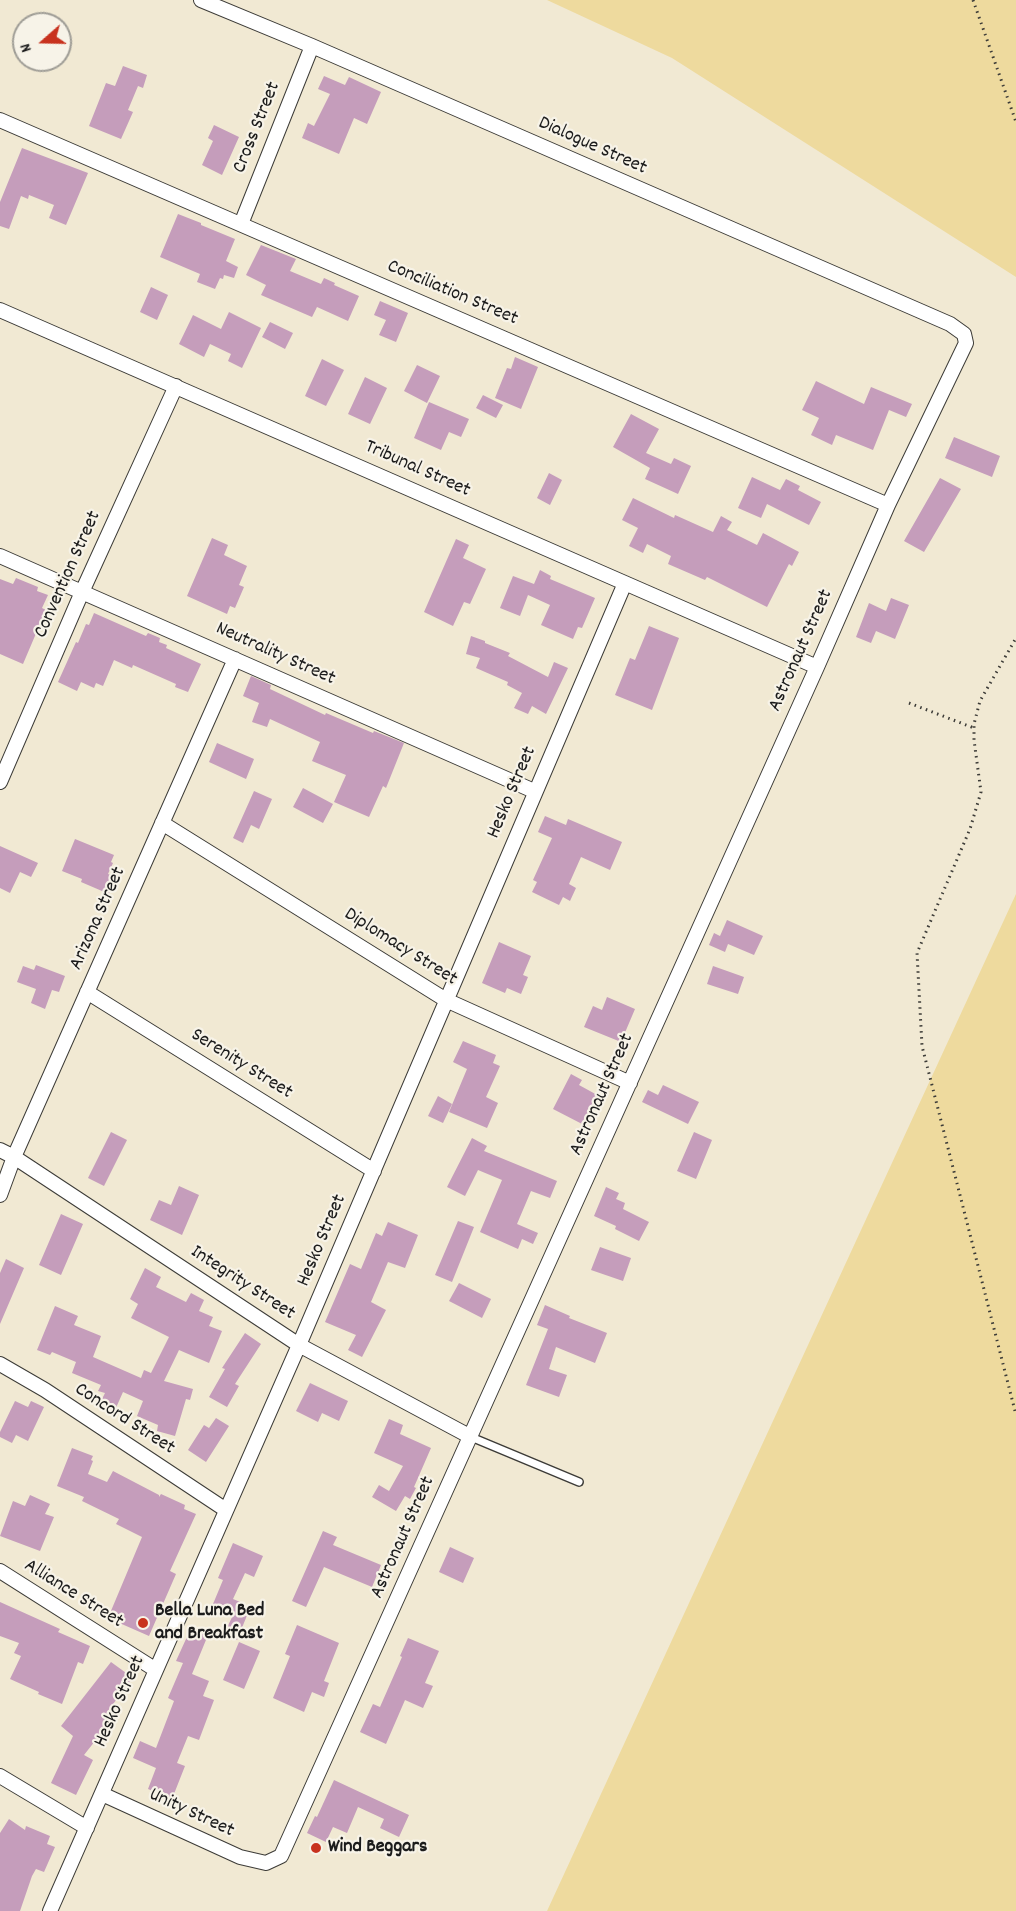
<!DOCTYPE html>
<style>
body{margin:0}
#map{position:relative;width:1016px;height:1911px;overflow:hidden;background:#f1e9d3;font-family:Dekko,sans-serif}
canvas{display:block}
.north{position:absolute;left:12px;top:12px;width:60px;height:60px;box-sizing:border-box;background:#f7f3e8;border:2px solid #9f9d96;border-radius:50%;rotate:250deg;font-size:16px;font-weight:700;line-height:24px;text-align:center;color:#1c1c1c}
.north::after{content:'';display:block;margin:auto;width:21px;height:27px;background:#c8321e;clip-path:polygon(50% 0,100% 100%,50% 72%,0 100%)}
</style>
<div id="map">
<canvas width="1016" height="1911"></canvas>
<div class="north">N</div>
</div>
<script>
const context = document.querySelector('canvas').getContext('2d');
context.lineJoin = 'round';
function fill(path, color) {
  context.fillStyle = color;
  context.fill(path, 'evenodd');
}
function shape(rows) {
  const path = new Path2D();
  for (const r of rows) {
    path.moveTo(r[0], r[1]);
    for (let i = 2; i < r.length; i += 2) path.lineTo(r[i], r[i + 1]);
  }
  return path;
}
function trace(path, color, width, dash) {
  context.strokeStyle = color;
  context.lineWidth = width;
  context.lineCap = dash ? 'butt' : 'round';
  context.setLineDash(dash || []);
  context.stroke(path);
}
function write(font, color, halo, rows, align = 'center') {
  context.font = font + ' Dekko,sans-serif';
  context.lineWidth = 4.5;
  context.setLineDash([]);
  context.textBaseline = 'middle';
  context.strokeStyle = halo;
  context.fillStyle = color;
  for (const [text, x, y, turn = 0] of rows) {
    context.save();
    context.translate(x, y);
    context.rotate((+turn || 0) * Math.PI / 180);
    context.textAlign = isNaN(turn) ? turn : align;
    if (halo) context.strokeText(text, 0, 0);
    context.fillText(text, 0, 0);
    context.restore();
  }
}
fill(shape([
 [547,0,1016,0,1016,277,672,58],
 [1016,894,1016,1911,547,1911]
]), '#eeda9e');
fill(shape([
 [123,66,147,75,143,88,138,86,128,110,133,112,121,139,89,126,106,83,115,86],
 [324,76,345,85,349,77,381,92,367,124,354,118,339,154,302,138,308,123,314,126,330,94,318,89],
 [214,125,239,137,222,175,202,165,213,141,208,138],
 [22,148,88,173,66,225,49,218,54,205,29,195,28,199,21,196,9,229,0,226,0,202],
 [178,214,201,223,201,225,235,239,226,261,238,267,234,278,224,275,223,279,220,278,215,289,197,282,200,274,160,257],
 [261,245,296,259,290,271,321,284,324,278,335,283,334,285,359,296,348,321,317,307,312,317,261,295,266,285,246,275],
 [151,287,168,295,157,320,140,312],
 [380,301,408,313,396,342,379,335,386,320,374,315],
 [229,312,261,328,242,368,228,361,231,354,210,344,204,357,179,344,193,315,221,329],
 [270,322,293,333,285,349,262,337],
 [515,357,538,367,521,409,495,398,507,368,511,369],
 [322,359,344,370,326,406,305,396],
 [417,365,440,376,427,403,404,391],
 [365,377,387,388,370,424,348,414],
 [816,381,864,404,871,387,912,404,906,417,889,410,873,450,836,435,832,445,811,435,819,418,802,410],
 [483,395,503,405,496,418,476,408],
 [429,402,469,419,461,437,449,432,441,450,414,438],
 [631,414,659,429,646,453,671,464,674,458,691,466,678,494,645,479,650,468,613,447],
 [954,437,1000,456,992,477,945,458],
 [549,473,562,480,550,505,537,498],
 [752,477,780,490,786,479,800,486,798,490,821,502,809,525,767,504,761,518,738,508],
 [940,478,961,489,924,552,904,541],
 [633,498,674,518,675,515,713,532,721,516,732,522,727,530,757,545,763,533,799,552,792,566,789,564,767,607,707,577,705,580,668,564,671,556,647,544,643,553,629,546,638,528,622,520],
 [212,538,228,545,224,555,247,566,239,585,244,587,235,608,230,606,227,614,187,596],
 [456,539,469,545,463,558,486,569,470,604,464,602,453,626,424,612],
 [540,570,551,576,550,579,595,598,582,628,578,627,573,639,541,625,550,605,528,595,520,616,500,608,513,576,534,584],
 [16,578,38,587,37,591,48,595,42,608,46,610,23,664,0,654,0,579,13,584],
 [891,598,909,605,895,639,876,631,871,643,856,637,869,603,886,611],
 [94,613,146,636,148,633,160,638,159,642,167,645,166,648,201,664,188,692,175,687,176,684,133,665,132,668,114,660,103,686,96,683,94,688,81,682,77,691,58,682,76,642,78,643,86,624,89,625],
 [649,626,679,638,652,710,615,695,630,658,635,660],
 [471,636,485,641,485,643,510,653,508,656,548,677,554,662,568,668,546,714,532,706,528,714,514,708,522,693,507,685,508,682,476,668,480,658,466,654],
 [251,676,271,685,270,689,325,715,326,713,373,733,374,731,404,743,386,788,383,786,369,817,334,802,346,775,312,761,320,742,270,719,267,727,252,722,259,703,243,696],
 [217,743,254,759,246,779,209,762],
 [303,788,333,804,323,823,293,807],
 [254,791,272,799,259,829,251,825,243,843,233,838],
 [545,816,566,825,568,819,622,842,610,870,581,857,569,884,576,888,570,901,563,897,559,905,532,892,537,882,533,880,552,838,538,832],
 [75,839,114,855,111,862,113,863,108,874,116,877,109,894,81,882,82,879,62,871],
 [0,846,38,863,31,877,20,872,10,893,0,888],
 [727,920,763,936,754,955,728,944,725,952,709,945,714,933,720,936],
 [499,942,531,956,523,975,528,977,521,994,507,988,505,993,482,983],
 [36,965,65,976,59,992,52,990,45,1009,31,1003,36,989,17,982,23,966,34,970],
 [713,966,744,977,738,994,707,984],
 [607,997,635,1009,621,1042,584,1027,593,1006,602,1010],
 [463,1041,496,1055,493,1063,500,1066,486,1097,498,1103,487,1128,449,1112,467,1069,453,1062],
 [571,1074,582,1080,579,1085,599,1096,584,1125,553,1109],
 [663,1085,699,1102,688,1124,642,1102,648,1090,658,1095],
 [438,1096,452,1104,443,1123,428,1116],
 [111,1132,127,1140,104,1186,88,1178],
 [694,1132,712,1140,696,1179,677,1171],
 [472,1138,487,1146,484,1151,557,1181,550,1198,531,1191,517,1224,538,1233,533,1244,522,1239,518,1249,480,1232,502,1180,478,1170,465,1196,447,1187],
 [179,1186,199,1195,182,1235,150,1220,159,1200,171,1205],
 [606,1187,619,1193,616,1199,625,1203,623,1209,649,1222,639,1241,615,1229,616,1226,594,1216],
 [61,1214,83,1224,61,1275,39,1265],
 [458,1221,474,1227,452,1282,435,1275],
 [388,1222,418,1235,405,1268,388,1262,371,1302,386,1310,362,1357,348,1350,356,1335,325,1322,350,1264,361,1269,376,1233,382,1236],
 [600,1247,631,1258,623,1281,591,1270],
 [6,1259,24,1268,0,1324,0,1273],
 [145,1268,161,1277,156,1287,186,1302,191,1293,204,1300,199,1311,213,1317,209,1326,222,1331,209,1363,179,1350,164,1381,193,1389,190,1400,186,1399,175,1436,157,1431,158,1425,137,1416,143,1401,123,1392,115,1410,100,1403,105,1393,98,1391,101,1385,72,1373,76,1362,52,1352,50,1355,37,1350,55,1306,78,1316,74,1325,101,1336,93,1357,141,1378,144,1370,151,1373,169,1337,131,1318,138,1304,130,1299],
 [459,1283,491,1299,482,1318,449,1301],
 [545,1305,570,1316,569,1318,607,1333,595,1363,556,1347,549,1369,567,1375,559,1397,526,1385,548,1329,537,1325],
 [245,1333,261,1344,235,1384,239,1386,227,1407,209,1397,225,1369,222,1368],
 [310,1383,348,1401,339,1421,322,1413,318,1422,296,1411],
 [15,1401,28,1407,31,1401,44,1407,28,1441,16,1435,12,1443,0,1437,0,1432],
 [216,1418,229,1426,206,1462,188,1450,204,1425,209,1428],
 [389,1419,403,1425,400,1434,431,1448,414,1487,416,1488,410,1499,405,1496,396,1511,372,1497,379,1485,389,1491,403,1466,374,1453],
 [72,1448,93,1456,91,1460,93,1461,88,1474,107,1482,113,1471,159,1495,159,1497,161,1494,185,1505,184,1509,196,1514,170,1571,176,1574,149,1636,108,1618,142,1537,116,1524,119,1519,82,1501,84,1497,57,1486],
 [30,1495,50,1504,45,1514,54,1517,40,1551,0,1536,13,1501,25,1506],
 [323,1531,337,1537,333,1545,381,1565,372,1587,324,1567,306,1607,292,1601],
 [233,1543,263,1556,254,1577,245,1573,233,1599,245,1604,242,1611,248,1613,237,1640,224,1634,234,1613,213,1604,223,1580,218,1578],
 [450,1547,474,1558,463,1583,439,1572],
 [0,1602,60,1629,58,1632,90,1646,83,1664,78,1662,62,1704,38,1694,39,1692,10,1679,21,1656,14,1653,19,1643,0,1636],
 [297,1625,339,1643,324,1681,329,1683,324,1697,312,1692,304,1712,273,1698,290,1656,285,1654],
 [191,1628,208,1635,192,1674,209,1681,203,1696,214,1700,199,1740,188,1736,177,1763,185,1766,172,1799,148,1789,156,1768,133,1758,140,1741,156,1748,174,1701,168,1698,183,1663,176,1661],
 [408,1638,439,1651,425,1683,433,1686,423,1708,405,1700,386,1744,360,1732,373,1704,380,1707,402,1657,400,1656],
 [239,1642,260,1651,244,1689,223,1680],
 [111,1662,133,1678,107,1712,114,1717,84,1755,93,1760,76,1795,51,1783,73,1736,61,1726],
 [334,1780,409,1815,399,1837,380,1828,384,1819,358,1807,347,1833,333,1827,326,1842,307,1833,315,1816,317,1817],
 [9,1819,25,1830,26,1826,50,1836,47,1844,55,1847,44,1872,36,1869,32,1876,20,1911,0,1911,0,1833]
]), '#c59dbb');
const lane = shape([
 [471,1437,579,1482]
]);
const street = shape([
 [0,120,888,505],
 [241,224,312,46],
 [0,310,817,667],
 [0,556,534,791],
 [0,782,82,592,176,386],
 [162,823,446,1000,630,1083],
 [87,992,374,1171],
 [0,1150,14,1157,299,1345,471,1437],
 [0,1195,14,1157,235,659],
 [0,1364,45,1390,226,1510],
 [0,1571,156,1670],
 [0,1776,87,1828],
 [102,1794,240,1857,266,1863,281,1856,817,667,888,505,966,343,964,334,950,324,312,46,201,0],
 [50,1911,299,1345,625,583]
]);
trace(lane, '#3c3b37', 10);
trace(street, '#3c3b37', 16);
trace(shape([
 [973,0,1016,122],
 [909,703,974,728],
 [1015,1411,922,1046,917,953,970,829,981,792,974,740,974,724,980,701,1016,638]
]), '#3c3b37', 3, [1.5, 4.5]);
trace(lane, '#fff', 7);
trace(street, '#fff', 14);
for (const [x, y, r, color] of [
 [143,1623,6,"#c8321e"],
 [316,1848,6,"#c8321e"]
]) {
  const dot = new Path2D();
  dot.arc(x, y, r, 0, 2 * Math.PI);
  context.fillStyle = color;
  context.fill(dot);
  trace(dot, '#f7f3e8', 2);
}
write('20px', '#1c1c1c', '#f7f3e8', [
 ["Cross Street",258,128,-68],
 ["Dialogue Street",592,147,24],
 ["Conciliation Street",452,294,23],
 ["Tribunal Street",417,470,24],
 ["Convention Street",69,575,-66],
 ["Astronaut Street",802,651,-66],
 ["Neutrality Street",275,655,24],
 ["Hesko Street",513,793,-67],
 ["Arizona Street",99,919,-66],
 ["Diplomacy Street",400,948,32],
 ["Serenity Street",241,1065,32],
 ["Astronaut Street",603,1095,-66],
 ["Hesko Street",323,1241,-67],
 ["Integrity Street",242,1284,33],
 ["Concord Street",124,1420,33],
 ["Astronaut Street",404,1538,-66],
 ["Alliance Street",73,1595,32],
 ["Hesko Street",121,1702,-66],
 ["Unity Street",191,1814,25]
]);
write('bold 20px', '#1c1c1c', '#f7f3e8', [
 ["Bella Luna Bed",155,1612],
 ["and Breakfast",155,1635],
 ["Wind Beggars",328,1848]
], 'left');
</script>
